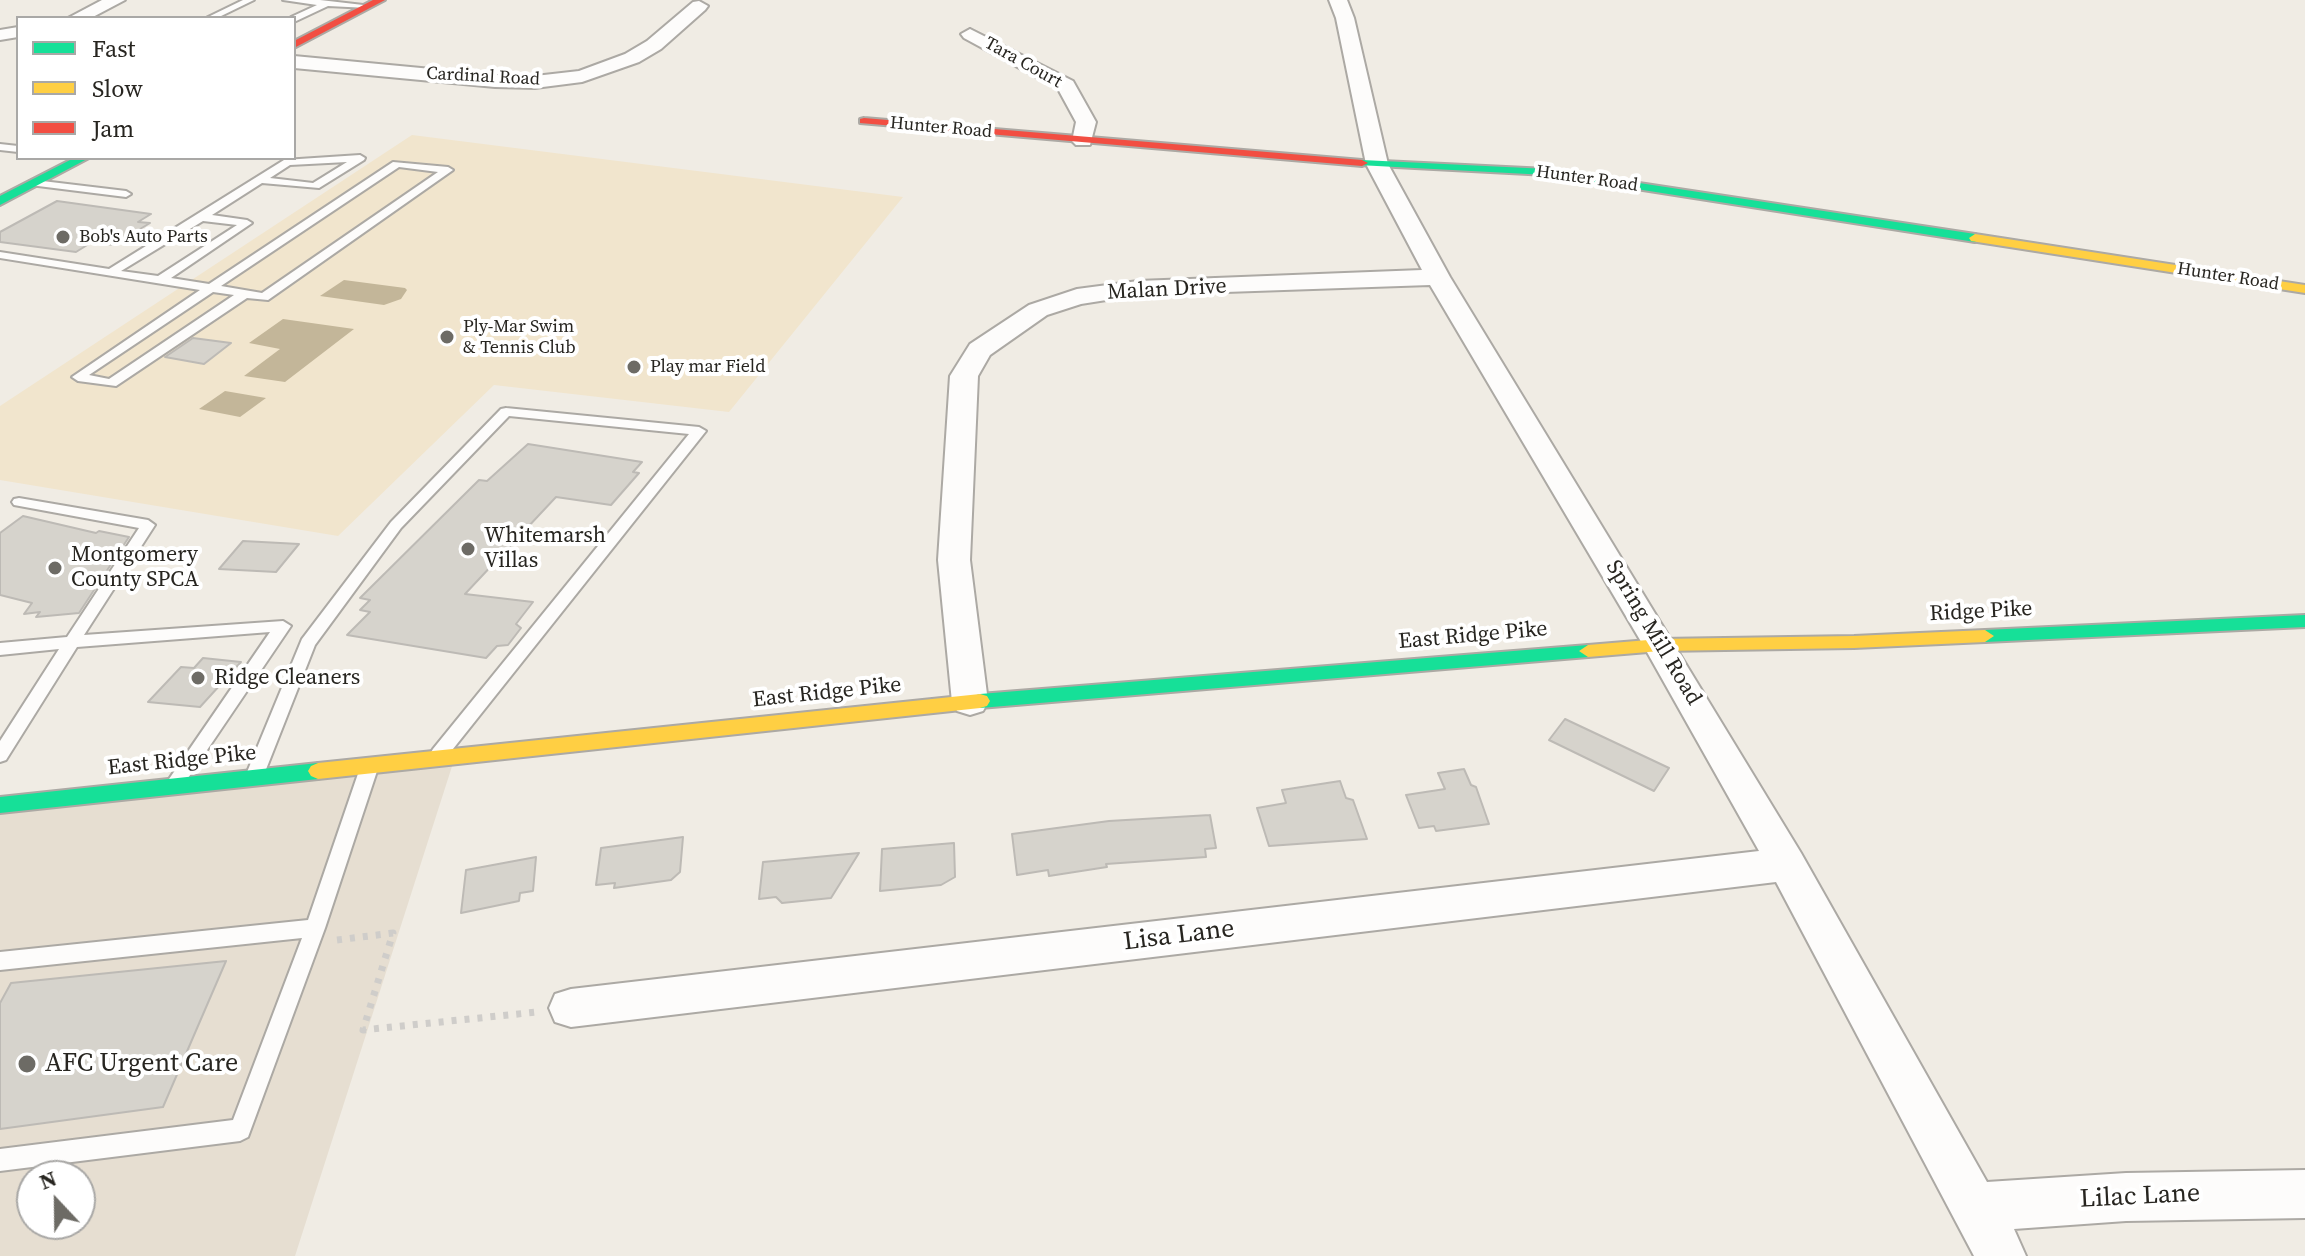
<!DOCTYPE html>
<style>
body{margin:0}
#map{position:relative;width:2305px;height:1256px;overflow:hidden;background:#f0ece4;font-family:"Source Serif 4",serif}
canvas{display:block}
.legend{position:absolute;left:16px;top:16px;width:280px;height:144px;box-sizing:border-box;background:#fff;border:2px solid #a9a8a6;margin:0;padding:10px 14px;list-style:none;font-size:24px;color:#272520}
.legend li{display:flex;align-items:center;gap:16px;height:40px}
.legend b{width:40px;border:2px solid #a9a8a6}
.north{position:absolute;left:16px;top:1160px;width:80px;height:80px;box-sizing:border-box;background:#fff;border:2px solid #a9a8a6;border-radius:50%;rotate:338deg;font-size:22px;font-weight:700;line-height:32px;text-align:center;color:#272520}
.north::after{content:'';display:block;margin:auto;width:28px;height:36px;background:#6d6b65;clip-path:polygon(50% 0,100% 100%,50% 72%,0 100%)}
</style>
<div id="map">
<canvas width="2305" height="1256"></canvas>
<ul class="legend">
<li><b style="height:10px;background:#16e098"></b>Fast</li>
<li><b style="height:10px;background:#ffcf43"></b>Slow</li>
<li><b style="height:10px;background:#f24e42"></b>Jam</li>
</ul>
<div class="north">N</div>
</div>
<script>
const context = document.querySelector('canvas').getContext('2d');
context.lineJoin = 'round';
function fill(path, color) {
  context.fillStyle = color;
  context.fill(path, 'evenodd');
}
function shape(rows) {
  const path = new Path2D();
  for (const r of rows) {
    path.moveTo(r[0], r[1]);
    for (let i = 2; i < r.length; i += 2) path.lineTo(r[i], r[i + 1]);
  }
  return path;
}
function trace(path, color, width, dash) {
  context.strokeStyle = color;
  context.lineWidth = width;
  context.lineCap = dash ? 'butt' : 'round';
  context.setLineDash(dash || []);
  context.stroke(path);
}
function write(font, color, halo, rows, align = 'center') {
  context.font = font + ' "Source Serif 4",serif';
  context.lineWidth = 8;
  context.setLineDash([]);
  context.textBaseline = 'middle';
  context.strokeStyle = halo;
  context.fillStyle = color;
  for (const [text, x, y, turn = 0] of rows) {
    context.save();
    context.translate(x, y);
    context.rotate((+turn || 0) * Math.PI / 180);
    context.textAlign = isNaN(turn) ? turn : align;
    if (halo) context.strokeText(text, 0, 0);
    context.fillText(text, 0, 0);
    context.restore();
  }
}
fill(shape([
 [455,757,295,1256,0,1256,0,805],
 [32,1176,80,1176,80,1224,32,1224]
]), '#e6ded1');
fill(shape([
 [412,135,903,197,729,412,494,385,338,536,0,480,0,406]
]), '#f1e5cd');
fill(shape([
 [344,280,405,288,407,290,401,299,384,305,320,296],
 [283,319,354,329,285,382,244,376,280,349,249,343],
 [225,391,266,398,240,417,199,409]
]), '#c3b699');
const building = shape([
 [57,201,151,214,138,222,150,223,114,245,92,242,76,252,0,242,0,232,57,201],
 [193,338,231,343,204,364,165,357,193,338],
 [528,444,642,462,633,472,639,473,611,505,556,497,465,594,533,602,516,624,521,628,508,645,497,646,486,658,347,635,370,612,360,610,370,600,360,598,479,480,487,481,528,444],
 [23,516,96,533,99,531,129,537,79,613,36,617,40,612,24,614,32,603,0,595,0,533,23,516],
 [243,541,299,544,276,572,219,569,243,541],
 [203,658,241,662,200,707,148,702,181,667,194,668,203,658],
 [1565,719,1669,768,1654,791,1549,740,1565,719],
 [1464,769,1471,785,1476,787,1489,824,1436,831,1434,826,1419,828,1406,795,1445,789,1438,773,1464,769],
 [1340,781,1346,798,1353,800,1367,839,1269,846,1257,808,1286,803,1282,790,1340,781],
 [1210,815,1216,848,1205,849,1206,857,1106,864,1107,867,1049,876,1048,870,1017,875,1012,834,1109,821,1210,815],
 [683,837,680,872,671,880,614,888,615,883,596,885,601,848,683,837],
 [954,843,955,877,941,885,880,891,882,849,954,843],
 [859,853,831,898,782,903,776,897,759,899,763,862,859,853],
 [536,857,533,891,520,893,519,901,461,913,466,870,536,857],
 [226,961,163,1107,0,1129,0,1003,11,983,226,961]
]);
fill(building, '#d6d3cc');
trace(building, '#bdbab5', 2);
const lane = shape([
 [243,0,254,0,217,18,206,18,243,0],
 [283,0,320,0,372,6,368,8,328,6,294,22,294,18,291,17,317,5,283,0],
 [0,144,18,146,18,152,0,150,0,144],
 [360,155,365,158,364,160,319,188,262,183,212,215,247,220,252,223,171,278,209,284,393,162,448,167,453,170,268,300,247,298,116,386,78,381,72,377,200,290,0,258,0,252,109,269,284,160,360,155],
 [347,162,313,183,270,178,290,165,347,162],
 [399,167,438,172,262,293,221,286,399,167],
 [203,221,237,225,158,276,121,271,203,221],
 [213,292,234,295,109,379,89,375,213,292],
 [34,180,126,191,131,194,126,197,30,185,30,181,34,180],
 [506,408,699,427,706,431,445,759,439,761,433,759,430,754,433,749,689,434,509,416,401,528,315,645,263,777,260,782,254,784,248,782,245,777,302,639,391,522,501,409,506,408],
 [19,498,148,520,155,525,84,635,283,621,291,626,182,787,176,789,170,787,167,782,270,632,77,647,6,760,0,762,0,741,59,649,0,655,0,643,67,637,139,528,14,505,12,502,14,499,19,498],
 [370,758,376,760,379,765,325,928,248,1137,240,1141,0,1171,0,1149,233,1120,302,938,0,970,0,952,308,920,361,765,364,760,370,758]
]);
const street = shape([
 [102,0,125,0,91,18,68,18,102,0],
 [1329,0,1347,0,1354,18,1388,164,1450,277,1801,853,1987,1182,2126,1173,2305,1170,2305,1218,2126,1221,2014,1229,2026,1256,1974,1256,1776,882,571,1027,555,1022,549,1008,555,994,571,989,1759,851,1643,645,1430,285,1138,295,1081,304,1047,315,990,355,978,376,970,560,988,702,983,711,970,715,957,711,952,702,938,560,950,376,970,344,1029,305,1077,289,1138,281,1422,270,1366,164,1336,18,1329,0],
 [699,1,708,6,705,10,661,49,639,62,582,82,535,88,495,87,294,68,294,56,495,75,535,76,579,71,625,54,647,41,693,2,699,1],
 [18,27,18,37,0,40,0,30,18,27],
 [970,29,1073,81,1096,122,1090,145,1076,145,1072,141,1076,122,1058,89,964,38,961,34,970,29]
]);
const fast = shape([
 [74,158,89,158,0,205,0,196,74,158],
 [1362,160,1547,169,1975,234,1981,238,1975,242,1547,175,1358,165,1356,163,1362,160],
 [2305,615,2305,627,1985,642,1976,636,1985,630,2305,615],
 [1588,645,1597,651,1588,657,980,708,973,706,970,701,973,696,980,694,1588,645],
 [318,763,325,766,328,771,325,776,318,779,0,813,0,797,318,763]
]);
const slow = shape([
 [1975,234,2305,285,2305,293,1971,241,1969,238,1975,234],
 [1985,630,1994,636,1985,642,1854,648,1660,651,1588,657,1579,651,1588,645,1660,639,1854,636,1985,630],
 [980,694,987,696,990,701,987,706,980,708,318,779,311,776,308,771,311,766,318,763,980,694]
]);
const jam = shape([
 [373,0,385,0,294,48,294,41,373,0],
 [864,118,1362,160,1368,163,1362,166,860,123,860,119,864,118]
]);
trace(lane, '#aca9a4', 4);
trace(street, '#aca9a4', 4);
trace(fast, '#aca9a4', 4);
trace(slow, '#aca9a4', 4);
trace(jam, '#aca9a4', 4);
trace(shape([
 [337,940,393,933,363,1030,537,1012]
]), '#cfcdca', 7, [5, 8]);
fill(lane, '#fdfcfb');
fill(street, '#fdfcfb');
fill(fast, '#16e098');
fill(slow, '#ffcf43');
fill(jam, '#f24e42');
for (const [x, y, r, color] of [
 [63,237,8,"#6d6b65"],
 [447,337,8,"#6d6b65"],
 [634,367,8,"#6d6b65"],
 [468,549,8,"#6d6b65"],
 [55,568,8,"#6d6b65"],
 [198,678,8,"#6d6b65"],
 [27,1064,10,"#6d6b65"]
]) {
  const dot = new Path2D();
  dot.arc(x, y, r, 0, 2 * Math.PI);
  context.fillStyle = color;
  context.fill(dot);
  trace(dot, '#fff', 3);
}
write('18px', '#272520', '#fff', [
 ["Tara Court",1023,63,29],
 ["Cardinal Road",483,77,3],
 ["Hunter Road",941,128,5],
 ["Hunter Road",1587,179,8],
 ["Hunter Road",2228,277,9]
]);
write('18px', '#272520', '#fff', [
 ["Bob's Auto Parts",79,237],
 ["Ply-Mar Swim",463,327],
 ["& Tennis Club",463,348],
 ["Play mar Field",650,367]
], 'left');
write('22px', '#272520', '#fff', [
 ["Malan Drive",1167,290,-3],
 ["Ridge Pike",1981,612,-3],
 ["Spring Mill Road",1653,633,59],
 ["East Ridge Pike",1473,636,-5],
 ["East Ridge Pike",827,693,-6],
 ["East Ridge Pike",182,761,-6]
]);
write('22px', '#272520', '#fff', [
 ["Whitemarsh",484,536],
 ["Villas",484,561],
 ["Montgomery",71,555],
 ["County SPCA",71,580],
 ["Ridge Cleaners",214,678]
], 'left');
write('26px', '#272520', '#fff', [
 ["Lisa Lane",1179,936,-7],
 ["Lilac Lane",2140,1197,-3]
]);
write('26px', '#272520', '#fff', [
 ["AFC Urgent Care",45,1064]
], 'left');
</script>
